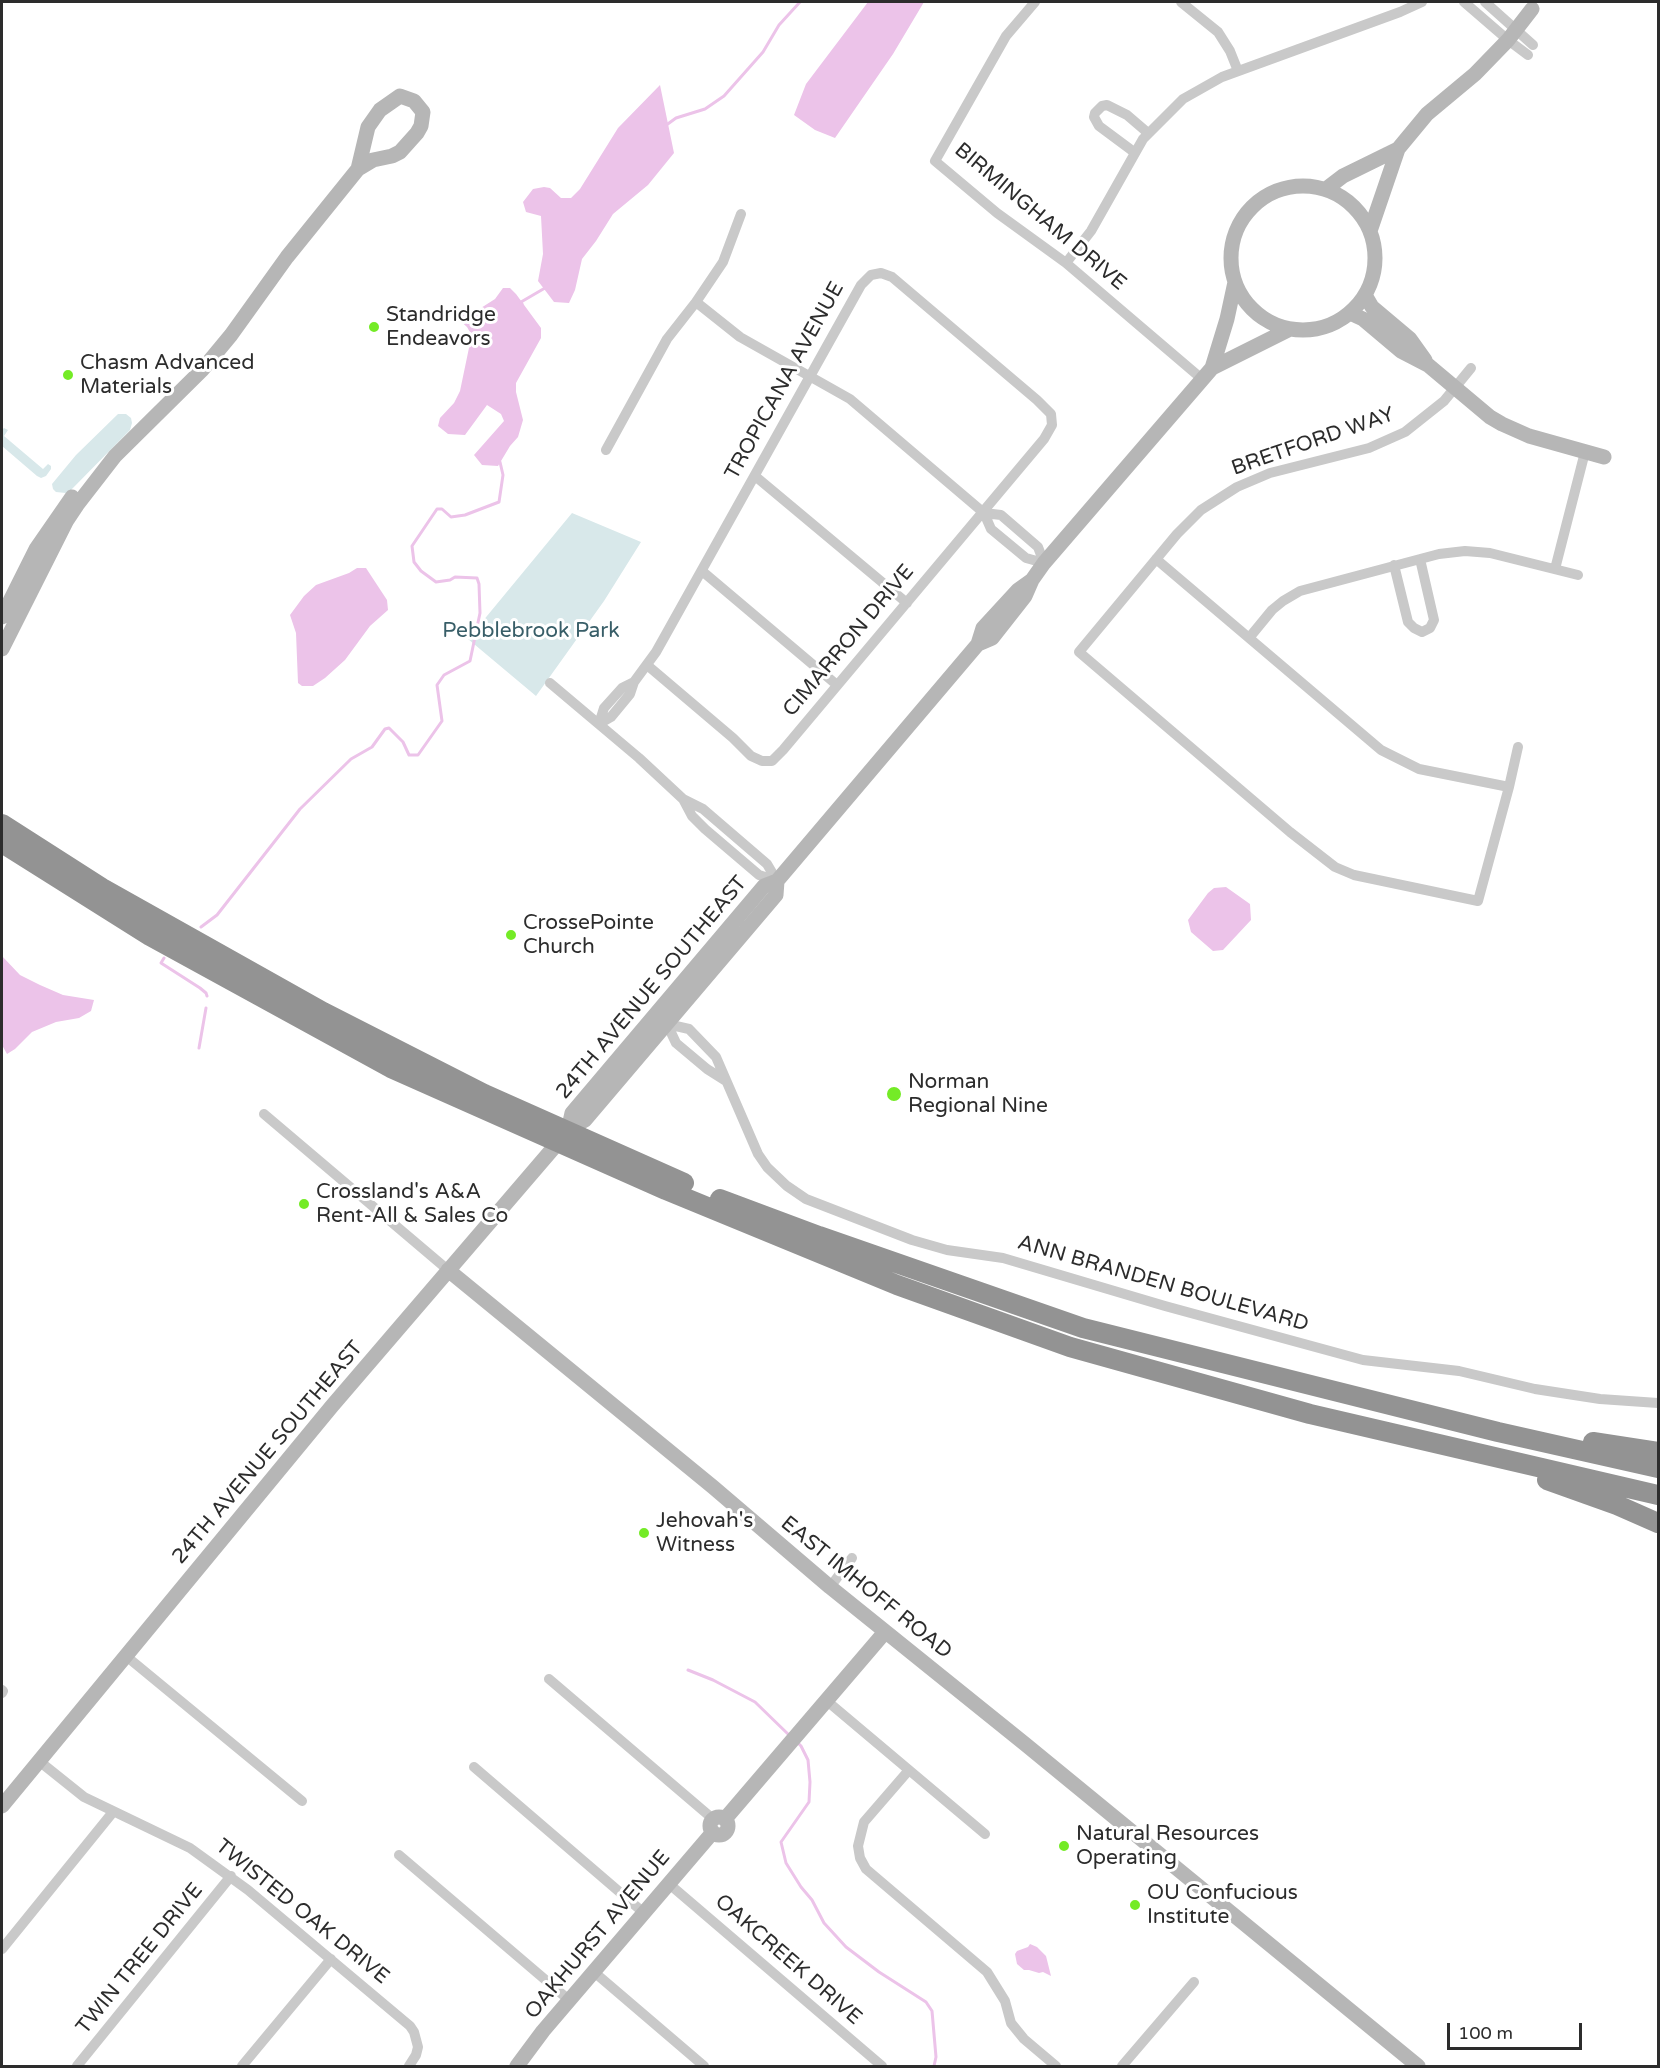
<!DOCTYPE html>
<style>
body{margin:0}
#map{position:relative;width:1660px;height:2068px;overflow:hidden;background:#fff;font-family:"Varela Round",sans-serif}
canvas{display:block}
.frame{position:absolute;inset:0;border:3px solid #2c2c2c;pointer-events:none}
.scale{position:absolute;left:1447px;top:2023px;width:135px;height:27px;box-sizing:border-box;border:3px solid #2c2c2c;border-top:0;padding-left:8px;font-size:18px;line-height:21px;white-space:nowrap;color:#2c2c2c;-webkit-text-stroke:4px #fff;paint-order:stroke}
</style>
<div id="map">
<canvas width="1660" height="2068"></canvas>
<div class="frame"></div>
<div class="scale">100 m</div>
</div>
<script>
const context = document.querySelector('canvas').getContext('2d');
context.lineJoin = 'round';
function fill(path, color) {
  context.fillStyle = color;
  context.fill(path, 'evenodd');
}
function shape(rows) {
  const path = new Path2D();
  for (const r of rows) {
    if (r.length === 3) {
      path.moveTo(r[0] + r[2], r[1]);
      path.arc(r[0], r[1], r[2], 0, 2 * Math.PI);
      continue;
    }
    path.moveTo(r[0], r[1]);
    for (let i = 2; i < r.length; i += 2) path.lineTo(r[i], r[i + 1]);
  }
  return path;
}
function trace(path, color, width, dash) {
  context.strokeStyle = color;
  context.lineWidth = width;
  context.lineCap = dash ? 'butt' : 'round';
  context.setLineDash(dash || []);
  context.stroke(path);
}
function write(font, color, halo, rows, align = 'center') {
  context.font = font + ' "Varela Round",sans-serif';
  context.lineWidth = 6;
  context.setLineDash([]);
  context.textBaseline = 'middle';
  context.strokeStyle = halo;
  context.fillStyle = color;
  for (const [text, x, y, turn = 0] of rows) {
    context.save();
    context.translate(x, y);
    context.rotate((+turn || 0) * Math.PI / 180);
    context.textAlign = isNaN(turn) ? turn : align;
    if (halo) context.strokeText(text, 0, 0);
    context.fillText(text, 0, 0);
    context.restore();
  }
}
fill(shape([
 [118,414,126,414,131,418,132,423,130,430,71,490,66,493,56,492,53,489,52,484,76,455],
 [4,428,8,430,4,436,43,469,48,464,51,466,51,469,46,476,41,478,37,476,2,446,2,430],
 [572,513,641,542,604,601,536,696,468,639]
]), '#d8e8ea');
fill(shape([
 [868,2,924,2,893,54,835,138,815,130,794,115,806,84],
 [660,85,674,153,648,185,613,214,596,241,582,259,575,290,569,303,554,302,538,281,543,254,541,216,526,212,523,202,533,189,544,187,550,188,561,198,571,198,580,189,618,128],
 [503,288,510,288,516,294,541,328,541,338,516,383,516,392,523,420,518,437,510,446,498,466,482,465,474,455,504,421,501,414,487,405,465,435,448,434,438,426,440,418,454,403,460,391,470,343,471,334,467,327,456,317,457,311,464,314,473,313,495,299],
 [357,568,366,568,387,600,388,610,370,626,345,660,325,678,313,686,302,686,298,683,296,633,290,615,304,596,316,585,349,573],
 [1226,887,1250,904,1251,920,1223,950,1213,951,1191,932,1188,920,1208,893,1214,888],
 [2,956,20,975,40,985,63,995,94,1000,91,1011,79,1018,56,1022,32,1032,15,1049,7,1054,2,1045],
 [1030,1944,1037,1947,1046,1956,1051,1976,1043,1972,1039,1973,1029,1970,1024,1970,1017,1964,1015,1954,1017,1951,1028,1947]
]), '#ecc3e9');
trace(shape([
 [665,126,676,118,705,109,724,96,763,52,779,25,800,2],
 [522,304,521,302,545,288],
 [201,927,217,915,300,809,351,759,372,747,385,729,389,728,403,742,409,755,418,755,442,721,437,685,444,675,470,661,480,613,479,584,477,578,455,577,450,580,436,582,421,571,414,562,412,546,437,509,442,509,451,517,465,515,499,502,503,475,500,462],
 [164,958,161,963,200,988,206,993,207,996],
 [199,1048,206,1008],
 [688,1670,713,1680,755,1702,789,1735],
 [796,1741,801,1746,808,1760,810,1782,809,1802,781,1842,786,1863,801,1887,812,1900,824,1923,846,1947,879,1972,926,2002,932,2011,936,2057,934,2066]
]), '#ecc3e9', 3);
trace(shape([
 [1035,2,1006,36,935,161,997,213,1066,263,1202,379],
 [1181,2,1218,32,1230,51,1238,71],
 [1464,2,1508,40,1528,55],
 [1485,2,1533,45],
 [1134,152,1099,126,1094,117,1095,113,1102,106,1107,105,1127,115,1148,133],
 [1066,263,1091,231,1143,139,1183,99,1222,77,1400,12,1422,2],
 [696,302,740,337,850,399,984,513,991,529,1026,558,1044,563],
 [606,450,667,339,696,302,723,262,741,214],
 [755,476,907,603],
 [984,513,1001,515,1038,547,1044,563],
 [1156,559,1381,750,1419,769,1509,787,1478,901,1354,875,1335,867,1290,832,1079,652,1177,534,1201,510,1237,487,1270,473,1369,448,1405,432,1444,401,1471,368],
 [1394,565,1408,622,1414,628,1422,632,1430,628,1434,620,1420,559],
 [1555,569,1585,452],
 [702,571,837,685],
 [1249,638,1272,610,1283,601,1300,591,1439,554,1465,551,1490,553,1578,575],
 [634,682,656,652,670,627,861,285,871,275,881,273,892,277,1037,400,1051,414,1052,425,1044,439,783,750,772,761,762,761,751,756,733,738,647,665],
 [634,682,630,694,611,717,599,724,604,708,622,688,634,682],
 [550,683,639,758,683,799],
 [1509,787,1518,747],
 [683,799,703,809,767,864,777,881,759,875,705,829,692,816,683,799],
 [667,1024,689,1029,716,1057,758,1154,767,1167,787,1186,806,1199,912,1240,947,1250,1003,1258,1165,1306,1363,1360,1459,1371,1535,1389,1600,1399,1658,1403],
 [667,1024,676,1043,707,1069,726,1081],
 [264,1114,448,1270],
 [830,1587,852,1558],
 [126,1656,302,1801],
 [549,1679,713,1819],
 [2,1690,3,1691,2,1693],
 [827,1701,985,1834],
 [39,1761,84,1797,190,1848,248,1890,410,2026,414,2032,418,2047,416,2055,409,2066],
 [474,1767,644,1913],
 [909,1770,864,1822,858,1846,860,1858,866,1869,987,1972,1005,2001,1011,2023,1024,2039,1056,2066],
 [399,1855,569,2000],
 [668,1883,882,2066],
 [2,1949,113,1812],
 [594,1972,704,2066],
 [77,2066,231,1876],
 [242,2066,331,1959],
 [1122,2066,1194,1982]
]), '#c9c9c9', 10);
trace(shape([
 [1303,258,72],
 [1326,189,1343,176,1398,149],
 [1370,231,1398,149,1427,114,1475,74,1508,40,1532,9],
 [1365,295,1372,307,1410,339,1425,360],
 [1350,313,1363,319,1401,351,1428,365,1490,417,1502,424,1529,436,1604,457],
 [1212,368,1290,329],
 [2,617,36,549,72,497],
 [978,644,992,638,1025,596,1032,580,1044,563,1212,368,1227,319,1235,282],
 [2,649,67,520,77,505,115,456,202,370,231,335,287,257,358,169,373,160,392,156,400,152,417,133,421,126,423,112,414,101,400,96,380,110,368,127,358,169],
 [569,1129,585,1120,776,895,777,881],
 [448,1270,713,1487,830,1587,1025,1744,1418,2066],
 [2,1806,332,1406,568,1131,572,1113,764,886,777,881,978,644,983,628,1018,590,1032,580],
 [719,1826,9],
 [725,1819,885,1632],
 [517,2066,543,2031,713,1832]
]), '#b6b6b6', 15);
trace(shape([
 [2,824,102,888,323,1012,484,1094,684,1183],
 [2,843,150,936,391,1068,666,1190,897,1285,1070,1347,1310,1414,1658,1495],
 [720,1199,819,1236,1083,1328,1498,1432,1658,1468],
 [1593,1442,1658,1452],
 [1547,1480,1617,1505,1658,1523]
]), '#939393', 20);
for (const [x, y, r, color] of [
 [374,327,6,"#74eb26"],
 [68,375,6,"#74eb26"],
 [511,935,6,"#74eb26"],
 [894,1094,8,"#74eb26"],
 [304,1204,6,"#74eb26"],
 [644,1533,6,"#74eb26"],
 [1064,1846,6,"#74eb26"],
 [1135,1905,6,"#74eb26"]
]) {
  const dot = new Path2D();
  dot.arc(x, y, r, 0, 2 * Math.PI);
  context.fillStyle = color;
  context.fill(dot);
  trace(dot, '#fff', 2);
}
write('21px', '#2c2c2c', '#fff', [
 ["BIRMINGHAM DRIVE",1040,217,40],
 ["TROPICANA AVENUE",785,381,-61],
 ["BRETFORD WAY",1313,442,-19],
 ["CIMARRON DRIVE",849,641,-50],
 ["24TH AVENUE SOUTHEAST",652,988,-50],
 ["ANN BRANDEN BOULEVARD",1163,1284,16],
 ["24TH AVENUE SOUTHEAST",268,1453,-50],
 ["EAST IMHOFF ROAD",866,1588,39],
 ["TWISTED OAK DRIVE",302,1912,39],
 ["OAKHURST AVENUE",598,1935,-50],
 ["TWIN TREE DRIVE",140,1959,-51],
 ["OAKCREEK DRIVE",788,1960,41]
]);
write('21px', '#2c2c2c', '#fff', [
 ["Standridge",386,315],
 ["Endeavors",386,339],
 ["Chasm Advanced",80,363],
 ["Materials",80,387],
 ["CrossePointe",523,923],
 ["Church",523,947],
 ["Norman",908,1082],
 ["Regional Nine",908,1106],
 ["Crossland's A&A",316,1192],
 ["Rent-All & Sales Co",316,1216],
 ["Jehovah's",656,1521],
 ["Witness",656,1545],
 ["Natural Resources",1076,1834],
 ["Operating",1076,1858],
 ["OU Confucious",1147,1893],
 ["Institute",1147,1917]
], 'left');
write('21px', '#385e68', '#fff', [
 ["Pebblebrook Park",531,631]
]);
</script>
